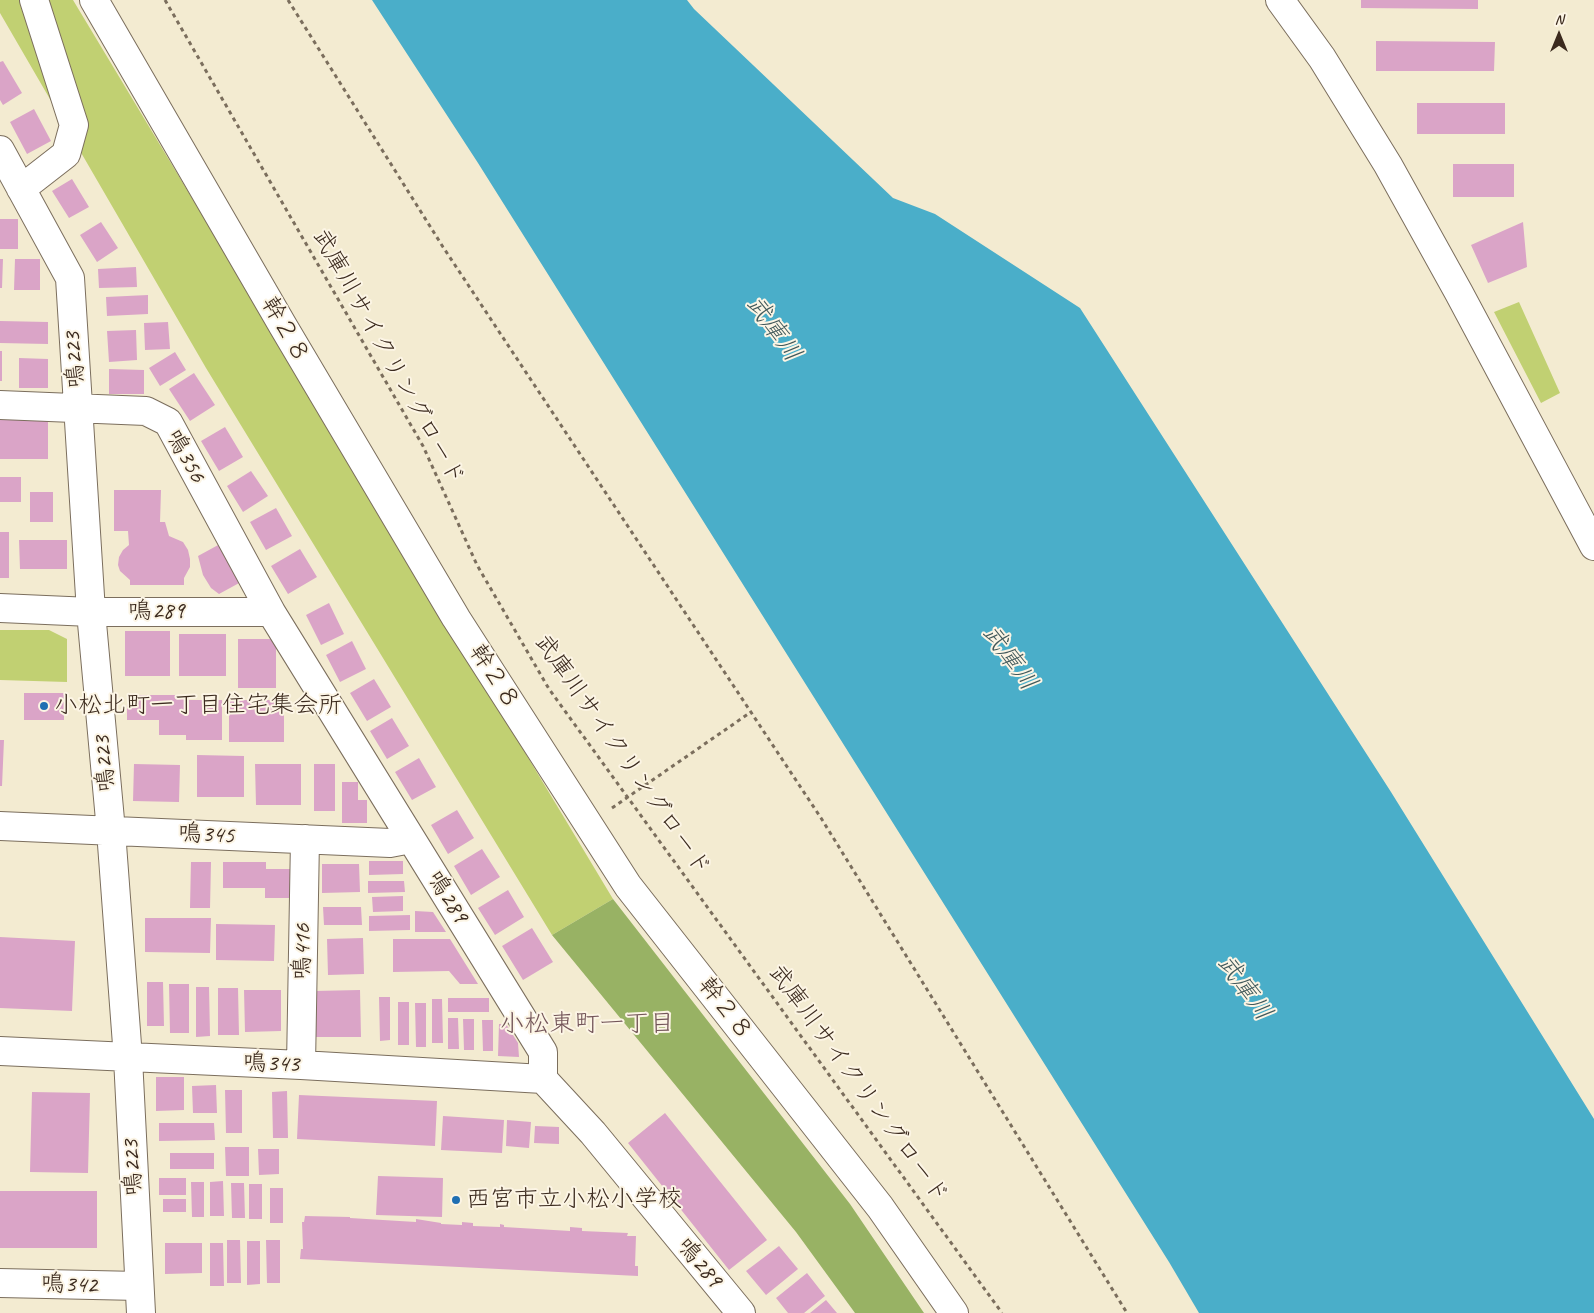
<!DOCTYPE html>
<meta charset="utf-8">
<style>
body{margin:0}
#map{position:relative;width:1594px;height:1313px;overflow:hidden;background:#f3ebd1;font-family:Caveat,sans-serif}
canvas{display:block}
.north{position:absolute;left:1534px;top:10px;width:50px;height:50px;-webkit-text-stroke:4px #fcf5e5;paint-order:stroke;rotate:0deg;font-size:14px;font-weight:700;line-height:20px;text-align:center;color:#3b2a1e}
.north::after{content:'';display:block;margin:auto;width:18px;height:22px;background:#3b2a1e;clip-path:polygon(50% 0,100% 100%,50% 72%,0 100%)}
</style>
<div id="map">
<canvas width="1594" height="1313"></canvas>
<div class="north">N</div>
</div>
<script>
const context = document.querySelector('canvas').getContext('2d');
context.lineJoin = 'round';
function fill(path, color) {
  context.fillStyle = color;
  context.fill(path, 'evenodd');
}
function shape(rows) {
  const path = new Path2D();
  for (const r of rows) {
    path.moveTo(r[0], r[1]);
    for (let i = 2; i < r.length; i += 2) path.lineTo(r[i], r[i + 1]);
  }
  return path;
}
function trace(path, color, width, dash) {
  context.strokeStyle = color;
  context.lineWidth = width;
  context.lineCap = dash ? 'butt' : 'round';
  context.setLineDash(dash || []);
  context.stroke(path);
}
function write(font, color, halo, rows, align = 'center') {
  context.font = font + ' Caveat,"Klee One",sans-serif';
  context.lineWidth = 4;
  context.setLineDash([]);
  context.textBaseline = 'middle';
  context.strokeStyle = halo;
  context.fillStyle = color;
  for (const [text, x, y, turn = 0] of rows) {
    context.save();
    context.translate(x, y);
    context.rotate((+turn || 0) * Math.PI / 180);
    context.textAlign = isNaN(turn) ? turn : align;
    if (halo) context.strokeText(text, 0, 0);
    context.fillText(text, 0, 0);
    context.restore();
  }
}
fill(shape([
 [0,0,73,0,613,899,552,935,206,368,0,13],
 [1519,302,1560,393,1541,403,1494,312],
 [0,630,49,630,67,639,67,682,0,680]
]), '#c1d072');
fill(shape([
 [613,899,850,1204,924,1313,855,1313,796,1232,552,935]
]), '#98b264');
fill(shape([
 [372,0,687,0,694,9,893,198,935,214,1080,308,1391,792,1594,1119,1594,1313,1199,1313,1169,1262,478,163]
]), '#4aaec9');
fill(shape([
 [1361,0,1478,0,1478,9,1361,8],
 [1376,41,1495,42,1494,71,1376,71],
 [3,61,22,93,3,105,0,100,0,62],
 [1417,103,1505,103,1505,134,1417,134],
 [34,109,51,141,27,154,10,122],
 [1453,164,1514,164,1514,197,1453,197],
 [72,179,89,207,69,218,52,191],
 [0,219,18,219,18,249,0,249],
 [101,222,118,248,97,262,80,235],
 [1523,222,1527,267,1488,283,1471,245],
 [0,259,3,259,2,288,0,288],
 [15,259,40,259,40,290,14,290],
 [136,267,137,287,99,288,98,269],
 [148,295,148,314,107,316,106,297],
 [0,321,48,322,48,344,0,343],
 [168,322,170,349,145,350,144,323],
 [136,330,137,360,109,362,107,331],
 [0,351,2,351,2,381,0,381],
 [175,352,186,370,160,386,149,368],
 [19,358,48,359,48,388,19,388],
 [109,369,144,370,144,394,109,394],
 [194,373,215,405,190,421,169,389],
 [0,419,48,419,48,459,0,459],
 [225,427,243,457,219,471,201,441],
 [251,471,268,496,243,512,227,486],
 [0,477,21,477,21,502,0,502],
 [114,490,161,490,160,522,165,522,169,536,183,542,188,550,190,559,190,567,184,578,184,585,130,585,130,580,120,571,118,565,119,557,123,550,129,545,128,531,114,531],
 [30,492,53,492,53,522,30,522],
 [276,508,292,536,266,550,250,522],
 [0,532,9,532,9,578,0,578],
 [19,540,67,540,67,569,20,569],
 [220,544,241,582,219,594,211,588,203,575,198,556],
 [300,549,317,577,288,594,271,566],
 [329,603,344,634,321,645,306,615],
 [125,631,170,631,170,676,125,676],
 [179,634,226,634,226,676,179,676],
 [238,639,276,639,276,688,238,688],
 [352,641,366,669,340,682,326,655],
 [374,679,391,707,367,721,350,693],
 [24,693,64,693,64,720,24,720],
 [127,695,189,695,189,700,222,700,222,740,186,740,186,735,159,735,159,720,127,720],
 [229,700,284,700,284,742,229,742],
 [392,718,409,746,387,759,370,731],
 [0,740,4,740,2,786,0,786],
 [197,755,244,756,244,797,197,797],
 [419,758,436,787,412,800,395,772],
 [134,764,180,765,179,802,133,801],
 [255,764,301,764,301,805,256,805],
 [314,764,335,764,335,811,314,811],
 [342,782,358,782,358,800,367,800,367,823,342,823],
 [457,810,474,838,448,854,431,825],
 [482,849,500,877,471,895,454,866],
 [369,861,403,861,403,874,369,875],
 [191,862,211,862,210,908,190,908],
 [223,862,266,862,266,869,291,869,291,898,265,898,265,888,223,888],
 [322,864,359,864,360,892,322,893],
 [368,881,404,881,405,892,368,893],
 [508,890,524,917,495,935,478,908],
 [403,896,403,911,373,912,372,897],
 [323,907,361,907,362,925,324,925],
 [415,911,433,912,446,932,415,932],
 [410,915,410,930,369,931,369,916],
 [145,918,211,918,210,953,145,952],
 [216,924,275,925,274,961,216,960],
 [532,928,553,962,523,980,502,946],
 [0,937,75,941,72,1011,0,1008],
 [363,938,364,974,328,975,327,939],
 [393,939,450,939,478,984,460,984,449,971,393,972],
 [147,982,163,982,164,1026,147,1026],
 [169,984,189,984,189,1033,170,1033],
 [196,987,209,987,210,1036,196,1037],
 [218,988,238,988,239,1035,218,1035],
 [244,990,281,990,281,1031,245,1032],
 [360,990,361,1037,315,1037,314,991],
 [379,997,390,997,390,1040,380,1041],
 [448,998,489,998,489,1012,448,1012],
 [432,999,442,999,443,1043,432,1043],
 [398,1002,409,1002,409,1045,398,1045],
 [415,1003,426,1003,426,1047,416,1047],
 [448,1018,458,1018,459,1049,448,1049],
 [463,1019,474,1019,474,1050,464,1050],
 [482,1020,493,1020,493,1051,483,1051],
 [499,1024,506,1024,518,1043,519,1057,498,1056],
 [156,1077,184,1077,184,1110,156,1111],
 [216,1085,217,1113,193,1113,192,1086],
 [225,1090,242,1090,242,1133,226,1133],
 [287,1091,288,1138,273,1138,272,1092],
 [32,1092,90,1093,88,1173,30,1172],
 [299,1095,437,1101,435,1146,297,1139],
 [665,1113,767,1240,729,1270,628,1143],
 [443,1116,504,1120,502,1153,441,1150],
 [507,1120,531,1122,529,1148,506,1146],
 [159,1123,214,1123,215,1140,159,1141],
 [535,1126,559,1127,559,1144,534,1143],
 [225,1147,249,1147,249,1176,226,1176],
 [258,1149,279,1149,279,1174,259,1175],
 [170,1153,214,1153,214,1169,170,1169],
 [378,1176,443,1178,442,1217,376,1215],
 [159,1178,186,1178,186,1195,159,1195],
 [223,1181,224,1216,210,1216,210,1182],
 [191,1182,204,1182,204,1217,192,1217],
 [231,1183,244,1183,245,1218,232,1218],
 [249,1184,262,1184,262,1219,249,1219],
 [270,1188,283,1188,283,1223,270,1223],
 [0,1191,97,1191,97,1248,0,1248],
 [163,1199,186,1199,186,1212,163,1212],
 [305,1216,350,1217,350,1218,416,1222,416,1219,441,1223,441,1224,462,1225,462,1222,473,1223,473,1226,500,1227,500,1224,504,1225,504,1227,570,1231,570,1227,582,1228,582,1231,628,1233,627,1236,636,1236,635,1266,638,1266,638,1276,300,1259,301,1249,303,1249,302,1222,304,1222],
 [227,1240,240,1240,241,1283,227,1283],
 [266,1240,280,1240,280,1283,267,1283],
 [247,1241,260,1241,260,1284,247,1285],
 [165,1243,202,1243,202,1273,165,1274],
 [210,1243,223,1243,224,1286,210,1286],
 [779,1246,798,1269,766,1295,746,1271],
 [807,1273,825,1296,804,1313,788,1313,776,1298],
 [826,1300,837,1313,810,1313]
]), '#daa4c7');
const minor = shape([
 [94,0,283,326,456,618,628,886,880,1207,954,1313],
 [1280,0,1322,58,1388,165,1459,293,1594,546],
 [0,150,70,278,91,612,111,831,128,1058,141,1313],
 [21,189,66,154,74,125,34,0],
 [0,405,146,411,168,422,271,612],
 [0,608,91,612,271,612,543,1052,543,1079,593,1133,741,1313],
 [0,826,390,843,411,839],
 [0,1051,301,1065,543,1079],
 [301,1065,305,839],
 [0,1283,139,1286]
]);
trace(minor, '#7b6e5d', 30);
trace(shape([
 [165,0,423,446,477,565,549,689,1002,1313],
 [288,0,443,247,821,818,1127,1313],
 [612,808,751,712]
]), '#7b6e5d', 3, [4, 4]);
trace(minor, '#fff', 28);
for (const [x, y, r, color] of [
 [44,706,5,"#1f6fb2"],
 [456,1200,5,"#1f6fb2"]
]) {
  const dot = new Path2D();
  dot.arc(x, y, r, 0, 2 * Math.PI);
  context.fillStyle = color;
  context.fill(dot);
  trace(dot, '#fcf5e5', 2);
}
write('24px', '#3b2a1e', '#fcf5e5', [
 ["幹２８",285,330,60],
 ["武庫川サイクリングロード",388,357,61],
 ["鳴223",75,360,-94],
 ["鳴356",185,456,61],
 ["鳴289",156,612],
 ["幹２８",494,677,57],
 ["武庫川サイクリングロード",622,755,55],
 ["鳴223",105,764,-95],
 ["鳴345",206,835,3],
 ["鳴289",447,897,58],
 ["鳴416",303,952,-89],
 ["幹２８",725,1009,52],
 ["鳴343",271,1064,2],
 ["武庫川サイクリングロード",858,1084,54],
 ["鳴223",133,1168,-93],
 ["鳴289",699,1263,50],
 ["鳴342",69,1285,2]
]);
write('24px', '#3b2a1e', '#fcf5e5', [
 ["小松北町一丁目住宅集会所",54,706],
 ["西宮市立小松小学校",466,1200]
], 'left');
write('italic 25px', '#40585a', '#fcf5e5', [
 ["武庫川",773,329,54],
 ["武庫川",1009,658,54],
 ["武庫川",1244,988,54]
]);
write('25px', '#735559', '#fcf5e5', [
 ["小松東町一丁目",587,1024]
]);
</script>
